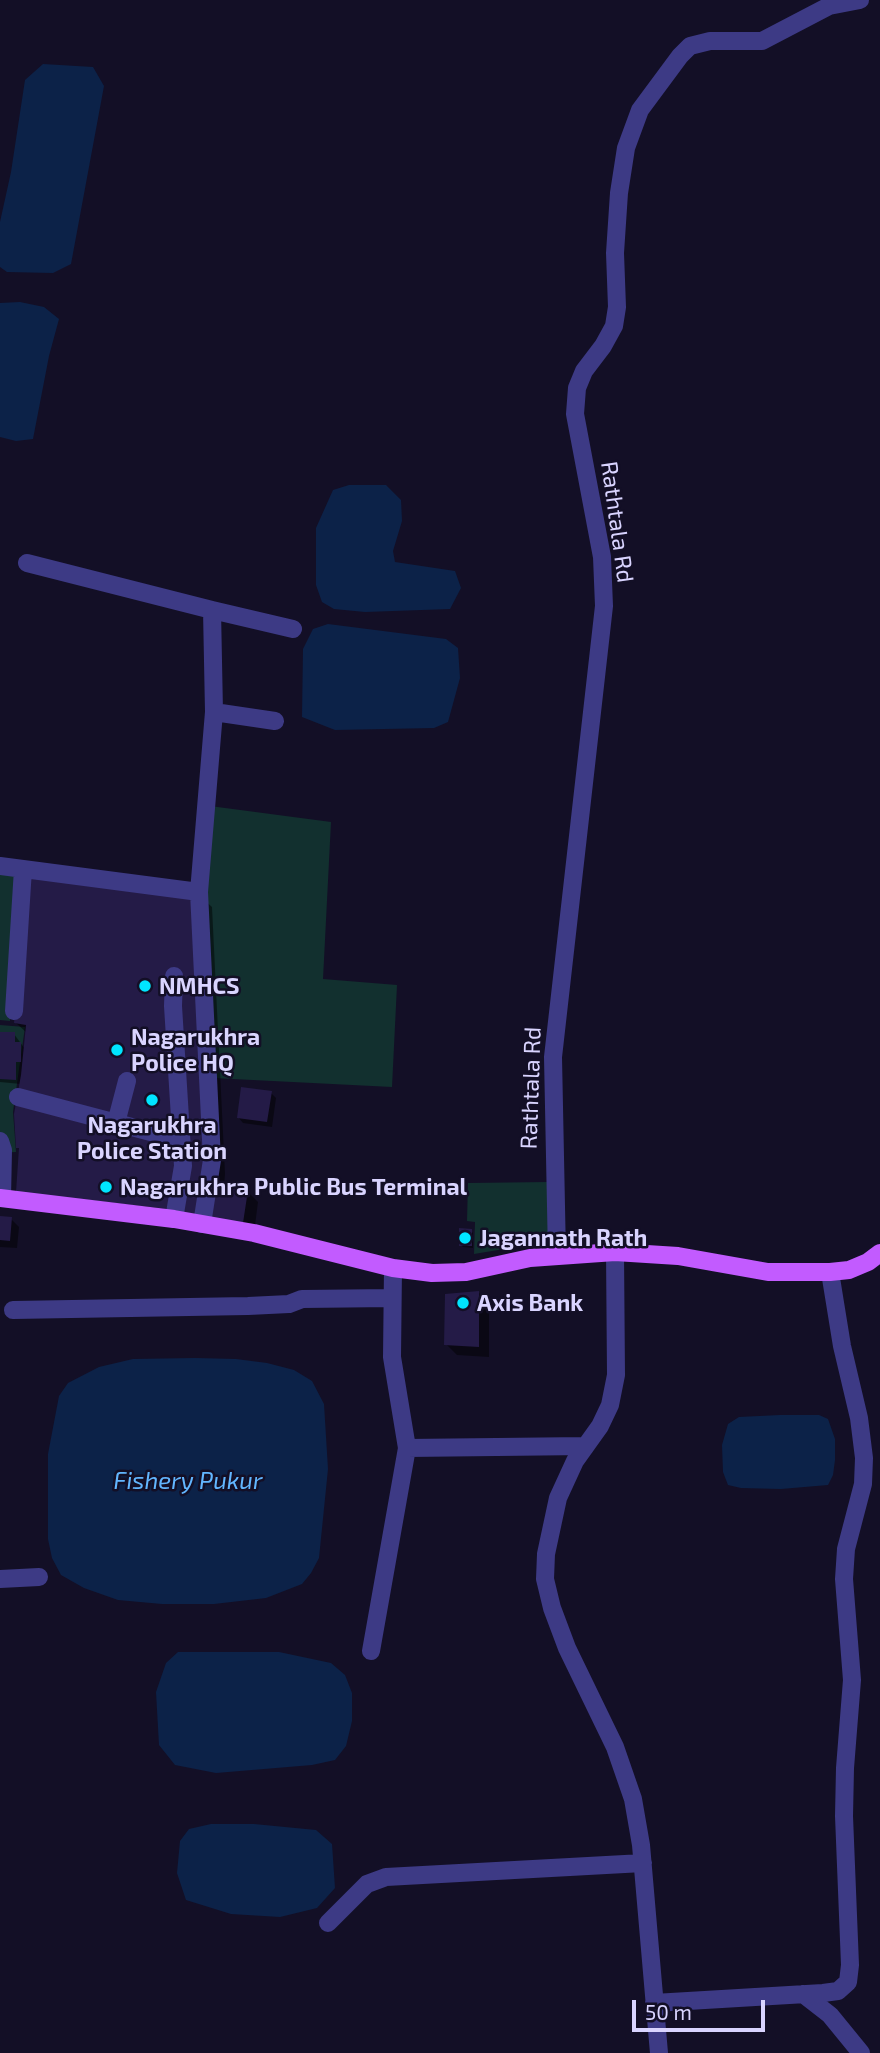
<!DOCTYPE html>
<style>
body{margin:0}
#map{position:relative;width:880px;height:2053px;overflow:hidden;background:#130f26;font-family:"Exo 2",sans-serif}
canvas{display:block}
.scale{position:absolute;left:632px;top:2000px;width:133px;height:32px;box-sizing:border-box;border:4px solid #d9d4ff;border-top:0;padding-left:9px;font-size:21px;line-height:24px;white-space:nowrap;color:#d9d4ff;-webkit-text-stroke:5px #130f26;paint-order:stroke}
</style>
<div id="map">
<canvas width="880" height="2053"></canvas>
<div class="scale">50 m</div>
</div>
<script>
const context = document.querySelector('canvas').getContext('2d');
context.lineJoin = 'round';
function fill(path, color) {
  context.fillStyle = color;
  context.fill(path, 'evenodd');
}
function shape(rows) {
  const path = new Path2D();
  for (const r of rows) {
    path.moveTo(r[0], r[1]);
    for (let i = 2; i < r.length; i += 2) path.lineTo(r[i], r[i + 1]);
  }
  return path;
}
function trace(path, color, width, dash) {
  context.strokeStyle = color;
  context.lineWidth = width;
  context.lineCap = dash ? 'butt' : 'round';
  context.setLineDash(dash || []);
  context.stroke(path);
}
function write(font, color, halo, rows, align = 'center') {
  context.font = font + ' "Exo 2",sans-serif';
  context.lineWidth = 5;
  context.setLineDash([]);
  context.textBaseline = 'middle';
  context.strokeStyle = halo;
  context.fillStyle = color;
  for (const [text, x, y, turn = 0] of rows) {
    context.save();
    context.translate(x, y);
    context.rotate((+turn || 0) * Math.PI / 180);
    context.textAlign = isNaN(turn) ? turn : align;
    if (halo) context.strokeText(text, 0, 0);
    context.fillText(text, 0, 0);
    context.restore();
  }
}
fill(shape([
 [210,806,331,822,323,979,397,985,392,1087,213,1078,203,892],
 [0,869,20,872,10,1021,0,1020],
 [0,1025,25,1027,13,1112,16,1152,0,1153],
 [548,1182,551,1246,510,1248,474,1254,475,1222,467,1221,468,1183]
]), '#12302f');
fill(shape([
 [43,64,93,67,104,86,71,264,53,273,7,272,0,267,0,222,11,172,25,80],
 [20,302,44,307,59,319,49,356,33,439,16,441,0,437,0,303],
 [349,485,386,485,401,500,402,521,393,551,395,562,455,571,461,588,450,609,365,612,334,609,322,602,316,585,316,528,333,490],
 [328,624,446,639,458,648,460,678,448,722,434,728,335,730,302,717,303,649,313,629],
 [195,1358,236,1359,267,1363,294,1370,312,1381,324,1404,328,1469,319,1558,311,1573,302,1584,266,1598,214,1604,162,1604,118,1600,84,1588,61,1575,52,1558,48,1539,48,1454,59,1396,68,1383,99,1367,133,1359],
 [780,1415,819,1415,828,1419,835,1439,835,1460,833,1475,828,1485,781,1489,741,1488,728,1485,723,1472,722,1445,728,1424,739,1417],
 [178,1652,279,1652,331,1663,345,1675,352,1693,352,1721,346,1746,335,1760,312,1765,216,1773,175,1765,159,1745,156,1692,166,1663],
 [211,1824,254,1824,316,1830,332,1844,335,1888,317,1908,280,1917,231,1914,186,1900,177,1873,180,1841,189,1829]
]), '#0c2248');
fill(shape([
 [201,897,212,907,225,1174,224,1186,247,1191,258,1202,254,1233,28,1202,20,1149,18,1147,21,1084,0,1082,0,1034,14,1034,25,1049,27,1033,16,1023],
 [271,1093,276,1098,272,1127,243,1123,238,1117],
 [0,1218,11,1219,19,1227,17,1248,0,1247],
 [471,1231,473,1233,473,1248,463,1247,461,1245],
 [479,1293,489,1304,489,1357,457,1355,446,1344]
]), '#0007');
fill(shape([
 [27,872,202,895,212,1189,183,1185,224,1193,226,1184,248,1190,243,1223,159,1208,16,1192,19,1148,16,1148,14,1114,21,1075,26,1025,14,1023],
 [0,1032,15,1032,15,1042,21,1042,21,1062,16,1062,16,1080,0,1079],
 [241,1087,272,1091,267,1122,237,1118],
 [0,1216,12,1217,10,1241,0,1240],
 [459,1228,472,1229,472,1246,459,1246],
 [479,1291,479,1347,444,1345,445,1294]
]), '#241b47');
trace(shape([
 [27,563,212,610,214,712,199,892,212,1160,202,1224],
 [212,610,293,629],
 [214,712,275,721],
 [0,866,199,892],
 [14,1011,23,869],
 [18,1097,181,1140],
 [116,1123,127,1081],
 [0,1141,3,1150,2,1198],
 [174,1219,183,1166,173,1006,174,976],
 [615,1252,616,1375,610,1405,600,1426,575,1461,558,1498,546,1554,545,1579,552,1608,567,1648,615,1747,633,1799,641,1845,659,2053],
 [557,1256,553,1057,604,606,602,557,575,414,577,388,584,371,603,346,614,326,617,307,615,253,619,193,626,148,640,110,680,56,690,46,710,41,762,41,829,6,860,0],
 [13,1310,248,1306,289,1304,302,1299,392,1298],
 [407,1448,586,1446],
 [0,1579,39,1577],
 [371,1651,407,1448,392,1357,393,1268],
 [328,1923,367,1884,386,1877,643,1863],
 [803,1994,830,2015,861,2053],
 [654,2003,823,1993,838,1991,848,1982,850,1965,844,1816,845,1768,852,1680,844,1579,846,1549,863,1484,864,1458,859,1418,842,1346,830,1272]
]), '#3d3a85', 18);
trace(shape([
 [0,1198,174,1219,254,1233,393,1268,432,1273,466,1272,530,1258,615,1252,678,1256,768,1272,830,1272,849,1270,868,1262,880,1253]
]), '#c25bff', 18);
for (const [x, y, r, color] of [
 [145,986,7,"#00e5ff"],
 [117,1050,7,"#00e5ff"],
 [152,1100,7,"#00e5ff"],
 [106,1187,7,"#00e5ff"],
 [465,1238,7,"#00e5ff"],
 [463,1303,7,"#00e5ff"]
]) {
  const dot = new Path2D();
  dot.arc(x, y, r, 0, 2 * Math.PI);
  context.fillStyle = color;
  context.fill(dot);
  trace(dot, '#130f26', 2.5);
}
write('23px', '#d9d4ff', '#130f26', [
 ["Rathtala Rd",617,522,82],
 ["Rathtala Rd",531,1088,-88]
]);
write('bold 23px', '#d9d4ff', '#130f26', [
 ["NMHCS",159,986],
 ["Nagarukhra",131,1037],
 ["Police HQ",131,1063],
 ["Nagarukhra",152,1125,"center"],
 ["Police Station",152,1151,"center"],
 ["Nagarukhra Public Bus Terminal",120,1187],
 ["Jagannath Rath",479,1238],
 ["Axis Bank",477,1303]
], 'left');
write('italic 24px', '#62b6ff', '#130f26', [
 ["Fishery Pukur",188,1481]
]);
</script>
